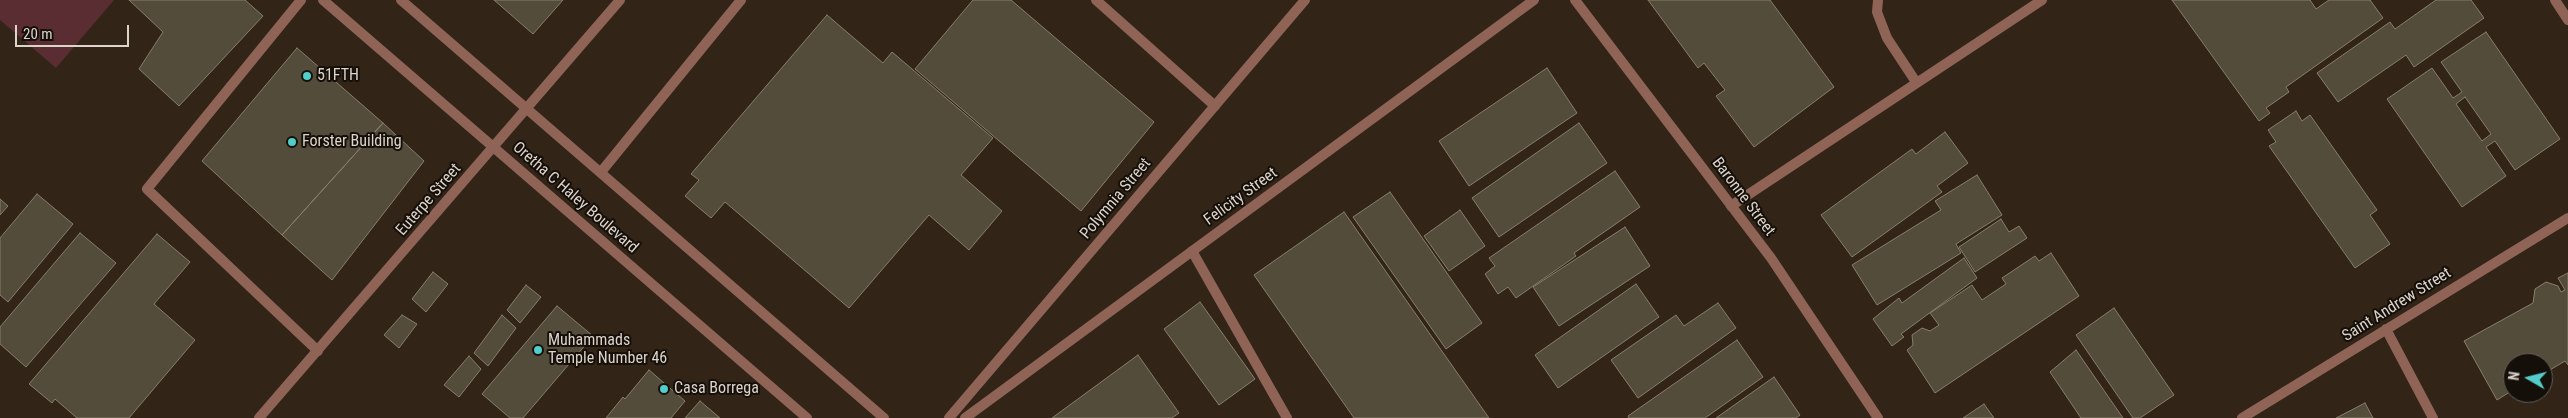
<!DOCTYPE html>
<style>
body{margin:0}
#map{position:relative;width:2568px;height:418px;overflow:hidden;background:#322417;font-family:"Roboto Condensed",sans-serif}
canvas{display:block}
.north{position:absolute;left:2503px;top:353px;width:50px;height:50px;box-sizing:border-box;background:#150f09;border:1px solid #655d57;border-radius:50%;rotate:278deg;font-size:14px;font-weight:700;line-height:20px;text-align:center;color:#dcd3cb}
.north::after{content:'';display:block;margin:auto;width:18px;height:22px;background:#53cdc9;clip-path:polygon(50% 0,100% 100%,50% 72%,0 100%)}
.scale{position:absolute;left:15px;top:25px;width:114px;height:22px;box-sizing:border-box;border:2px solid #dcd3cb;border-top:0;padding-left:6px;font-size:15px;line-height:18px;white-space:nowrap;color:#dcd3cb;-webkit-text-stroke:4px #150f09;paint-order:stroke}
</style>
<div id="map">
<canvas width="2568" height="418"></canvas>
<div class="north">N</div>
<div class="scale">20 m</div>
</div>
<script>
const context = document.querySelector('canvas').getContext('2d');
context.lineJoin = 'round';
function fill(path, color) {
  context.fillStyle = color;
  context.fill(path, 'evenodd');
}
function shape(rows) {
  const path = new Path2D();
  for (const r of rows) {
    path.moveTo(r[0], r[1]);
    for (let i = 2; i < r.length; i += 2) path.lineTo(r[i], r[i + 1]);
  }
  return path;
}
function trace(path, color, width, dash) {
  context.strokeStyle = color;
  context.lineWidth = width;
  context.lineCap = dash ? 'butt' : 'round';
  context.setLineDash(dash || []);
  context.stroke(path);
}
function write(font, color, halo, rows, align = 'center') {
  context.font = font + ' "Roboto Condensed",sans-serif';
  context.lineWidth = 4;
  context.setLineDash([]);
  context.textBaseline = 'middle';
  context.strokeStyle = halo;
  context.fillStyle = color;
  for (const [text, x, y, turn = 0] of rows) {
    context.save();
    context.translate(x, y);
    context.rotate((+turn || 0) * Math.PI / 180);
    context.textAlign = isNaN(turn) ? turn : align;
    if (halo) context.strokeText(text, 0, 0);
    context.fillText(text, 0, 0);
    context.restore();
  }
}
fill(shape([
 [0,0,114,0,56,68,0,20]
]), '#5a2d32');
const building = shape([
 [129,0,245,0,263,16,179,106,139,69,163,32,129,0],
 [494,0,563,0,533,34,494,0],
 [973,0,1011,0,1154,122,1081,211,915,69,973,0],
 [1648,0,1770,0,1834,87,1754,147,1716,96,1725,90,1704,63,1698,68,1648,0],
 [2172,0,2310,0,2316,9,2329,0,2370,0,2383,18,2286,87,2289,92,2266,108,2270,113,2259,121,2172,0],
 [2436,0,2471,0,2484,18,2414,67,2406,55,2338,102,2317,73,2390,22,2395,29,2436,0],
 [827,15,883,63,892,52,993,138,961,175,1002,211,969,250,929,215,849,308,725,202,711,218,685,196,699,180,691,174,827,15],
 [2486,32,2560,139,2515,170,2495,141,2486,147,2506,176,2462,207,2387,99,2432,68,2453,98,2462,92,2441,62,2486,32],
 [2465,97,2491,134,2482,141,2456,104,2465,97],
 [297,48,383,123,282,235,202,161,297,48],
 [1547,68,1577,113,1469,186,1439,141,1547,68],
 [2296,111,2302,121,2310,115,2377,210,2370,215,2390,244,2355,268,2269,146,2276,142,2268,130,2296,111],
 [383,123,424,161,332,280,282,235,383,123],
 [1579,123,1607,163,1499,237,1472,198,1579,123],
 [1945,132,1968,163,1937,186,1942,192,1852,257,1821,215,1912,149,1916,154,1945,132],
 [1615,171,1640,207,1574,253,1576,256,1516,298,1508,287,1498,294,1485,274,1495,266,1489,258,1615,171],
 [1977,175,2002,215,1956,244,1961,253,1877,305,1852,265,1941,210,1935,201,1977,175],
 [1390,192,1482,323,1446,349,1353,217,1390,192],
 [37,194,73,224,8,302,0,295,0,238,37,194],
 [0,199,8,206,0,215,0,199],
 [1460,210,1485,246,1449,271,1424,236,1460,210],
 [1344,212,1489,418,1354,418,1254,275,1344,212],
 [2001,219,2009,232,2019,226,2027,238,1975,272,1959,247,2001,219],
 [1625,227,1650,266,1559,326,1533,287,1625,227],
 [80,233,116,263,26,367,0,344,0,327,80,233],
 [157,234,190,262,154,304,195,340,129,418,77,418,55,399,52,403,29,384,157,234],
 [2051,253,2079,296,1935,393,1907,350,1913,345,1912,335,1922,328,1930,331,1939,325,1930,313,1972,285,1982,300,2006,284,2002,278,2035,256,2039,261,2051,253],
 [1964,258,1977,278,1901,334,1904,337,1892,346,1873,319,1899,298,1902,303,1964,258],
 [433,272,448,284,426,312,412,299,433,272],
 [2568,273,2568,365,2565,361,2543,374,2543,363,2513,363,2513,390,2497,400,2464,341,2533,303,2535,289,2546,282,2558,286,2561,292,2565,290,2558,278,2568,273],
 [1636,284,1659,317,1558,388,1535,355,1636,284],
 [526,285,541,297,520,323,507,310,526,285],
 [1200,302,1255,379,1219,405,1164,329,1200,302],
 [1718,303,1736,328,1638,398,1611,360,1676,315,1684,326,1718,303],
 [557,306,593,336,523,418,510,418,482,394,557,306],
 [2114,308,2174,395,2140,418,2133,418,2076,335,2114,308],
 [402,315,417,324,399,348,384,335,402,315],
 [502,315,516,328,488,366,474,353,502,315],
 [1737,340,1763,377,1705,418,1629,418,1628,416,1737,340],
 [2076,350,2123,418,2081,418,2050,372,2076,350],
 [1138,355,1179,413,1172,418,1052,418,1138,355],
 [469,356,481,369,459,397,444,385,469,356],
 [649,370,685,401,671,418,606,418,623,397,625,399,649,370],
 [1774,377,1800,415,1796,418,1716,418,1774,377],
 [700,401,720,418,685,418,700,401],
 [2365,403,2373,418,2336,418,2365,403],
 [1984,404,1994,418,1963,418,1984,404]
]);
fill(building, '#534c3a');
trace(building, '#877f6b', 1);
trace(shape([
 [301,0,147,189,318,351],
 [1096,0,1215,106],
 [1878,0,1877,12,1887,38,1916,82],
 [601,172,741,0],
 [1731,206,2042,0],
 [1192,251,1287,418]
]), '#8f6456', 10);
trace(shape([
 [323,0,807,418],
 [401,0,884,418],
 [1575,0,1771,258,1878,418],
 [2555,0,2568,20],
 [2386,329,2433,418],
 [259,418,620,0],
 [949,418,1305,0],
 [965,418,1534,0],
 [2242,418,2568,218]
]), '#8f6456', 10);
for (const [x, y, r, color] of [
 [307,76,5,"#53cdc9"],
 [292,142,5,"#53cdc9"],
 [538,350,5,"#53cdc9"],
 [664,389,5,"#53cdc9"]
]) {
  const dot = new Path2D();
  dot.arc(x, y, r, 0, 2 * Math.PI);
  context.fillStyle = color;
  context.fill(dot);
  trace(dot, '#150f09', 2);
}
write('16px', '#dcd3cb', '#150f09', [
 ["51FTH",317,76],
 ["Forster Building",302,142],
 ["Muhammads",548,341],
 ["Temple Number 46",548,359],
 ["Casa Borrega",674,389]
], 'left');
write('16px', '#dcd3cb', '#150f09', [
 ["Felicity Street",1241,197,-36],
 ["Baronne Street",1743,197,53],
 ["Oretha C Haley Boulevard",575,198,41],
 ["Polymnia Street",1116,199,-50],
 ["Euterpe Street",429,200,-49],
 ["Saint Andrew Street",2397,305,-32]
]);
</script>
